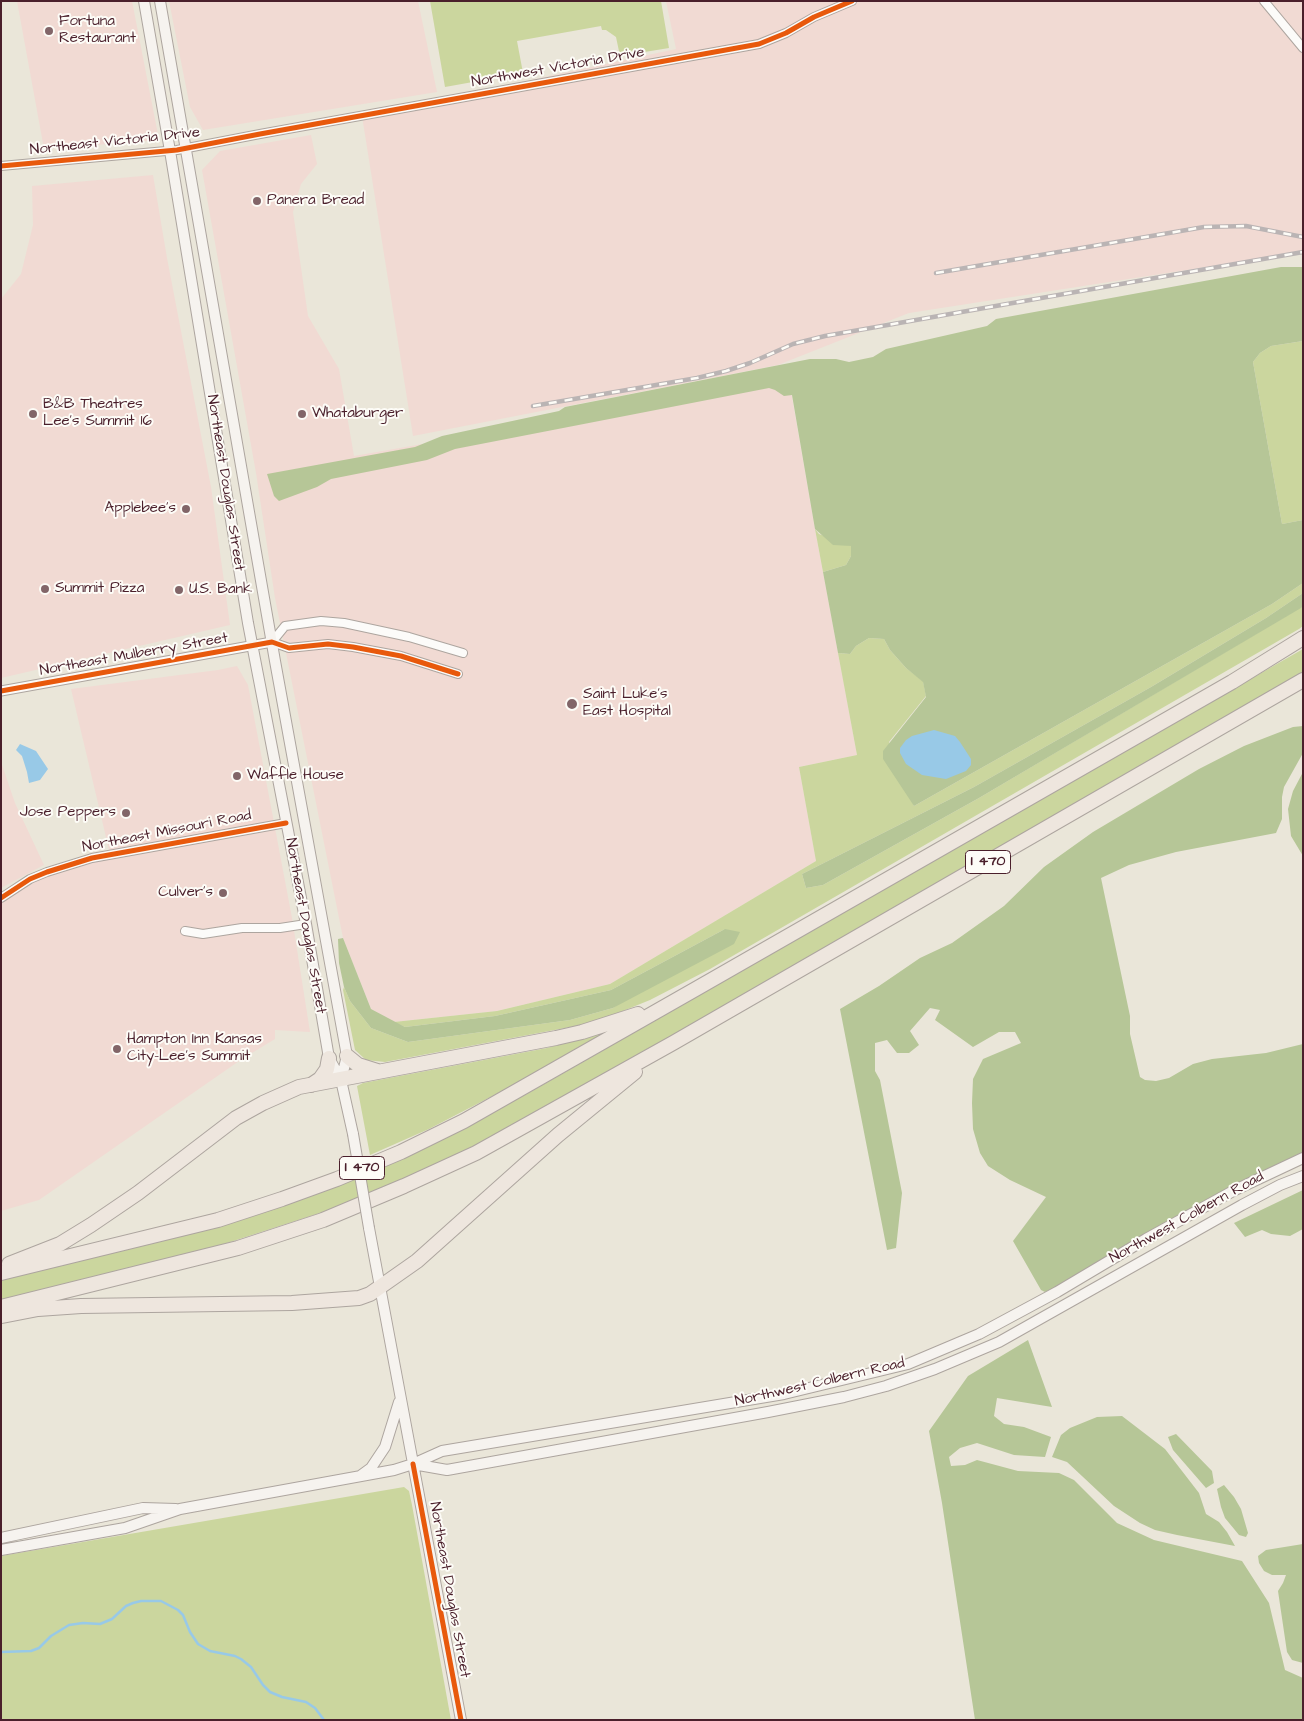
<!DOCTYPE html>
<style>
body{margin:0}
#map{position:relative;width:1304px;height:1721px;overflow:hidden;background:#eae6d9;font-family:"Architects Daughter",sans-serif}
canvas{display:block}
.frame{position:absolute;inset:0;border:2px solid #4a1f2b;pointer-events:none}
</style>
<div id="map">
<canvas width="1304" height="1721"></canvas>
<div class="frame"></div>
</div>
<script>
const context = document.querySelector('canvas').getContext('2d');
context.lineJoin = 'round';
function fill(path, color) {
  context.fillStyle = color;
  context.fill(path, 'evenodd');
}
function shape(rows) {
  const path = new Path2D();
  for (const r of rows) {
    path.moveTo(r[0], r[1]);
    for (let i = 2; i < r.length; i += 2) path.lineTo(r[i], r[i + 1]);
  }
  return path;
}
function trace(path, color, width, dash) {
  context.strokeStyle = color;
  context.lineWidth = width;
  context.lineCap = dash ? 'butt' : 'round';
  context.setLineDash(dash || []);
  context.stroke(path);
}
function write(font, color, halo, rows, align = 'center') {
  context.font = font + ' "Architects Daughter",sans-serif';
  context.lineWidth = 4;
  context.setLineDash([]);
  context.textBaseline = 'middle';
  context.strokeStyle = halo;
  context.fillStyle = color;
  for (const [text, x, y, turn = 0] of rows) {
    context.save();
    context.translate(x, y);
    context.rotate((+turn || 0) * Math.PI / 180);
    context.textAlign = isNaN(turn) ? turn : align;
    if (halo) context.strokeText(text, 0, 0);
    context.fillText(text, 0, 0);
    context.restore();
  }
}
fill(shape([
 [17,1,132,1,159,140,44,149],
 [169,1,418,1,437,92,203,130,190,107],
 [666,1,1303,1,1303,252,909,313,778,365,413,436,362,116,676,49],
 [311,135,317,164,301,184,293,212,308,316,339,369,354,456,789,380,815,529,857,755,799,767,816,861,610,984,497,1011,394,1022,371,1009,343,938,275,598,256,473,202,170,220,151],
 [153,175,167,258,211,487,230,625,1,678,1,299,21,274,33,225,32,186],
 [237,666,248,685,292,918,310,1032,275,1030,275,1039,242,1059,39,1200,1,1211,1,899,7,893,45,868,115,854,110,854,71,689,218,670],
 [1,762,15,803,44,865,1,888]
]), '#f1dad3');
fill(shape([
 [430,1,661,1,669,48,620,56,616,37,606,30,602,30,601,26,517,41,523,73,445,87],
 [1303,341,1303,520,1282,524,1253,362,1260,353,1271,346],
 [815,529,819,534,851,546,851,556,846,565,823,572],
 [1303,583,1303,593,1266,618,1151,687,974,787,802,874,806,888,823,885,979,798,1303,606,1303,626,1299,629,710,969,650,1000,613,1015,581,1025,385,1062,366,1060,355,1050,343,990,344,987,350,1001,371,1028,408,1042,570,1020,613,1008,725,929,611,990,495,1016,405,1027,394,1022,497,1011,610,984,816,861,799,767,857,755,838,653,850,654,856,646,869,638,884,639,890,650,906,668,923,681,926,696,889,742,914,806,1272,604],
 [1303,649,1303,672,1295,677,622,1065,470,1148,410,1177,320,1213,224,1244,1,1301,1,1279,225,1223,476,1121,525,1095],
 [606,1030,608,1031,540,1071,479,1103,429,1129,370,1155,357,1086,363,1083,547,1048],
 [404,1487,409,1491,412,1505,451,1720,1,1720,1,1556]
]), '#cbd69e');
fill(shape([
 [1281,267,1303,267,1303,341,1271,346,1260,353,1253,362,1282,524,1303,520,1303,583,1272,604,914,806,883,759,883,751,926,697,923,682,906,668,890,650,884,639,869,638,856,646,850,654,838,653,823,572,846,565,851,556,851,546,833,545,815,529,792,395,784,396,775,390,769,388,455,449,427,460,331,479,317,487,279,501,274,496,267,474,415,447,442,436,559,411,565,407,810,359,836,359,849,362,873,357,886,349,987,326,996,319],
 [1303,593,1303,606,1301,608,979,798,823,885,806,888,802,874,974,787,1151,687,1266,618],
 [1303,726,1303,753,1284,787,1282,797,1282,819,1276,833,1176,852,1129,865,1101,878,1130,1016,1130,1034,1140,1077,1145,1080,1156,1081,1169,1078,1193,1064,1212,1059,1266,1053,1303,1044,1303,1153,1257,1174,1056,1287,1045,1292,1041,1290,1013,1241,1046,1197,1010,1180,988,1166,980,1153,973,1129,972,1103,973,1079,983,1059,1021,1043,1015,1032,999,1032,973,1047,935,1020,940,1010,930,1008,910,1031,919,1045,909,1053,897,1053,887,1040,875,1043,875,1071,880,1080,902,1193,896,1248,887,1250,840,1009,879,986,920,958,952,943,1004,906,1044,867,1093,832,1199,769,1244,746,1293,727],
 [1303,772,1303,856,1291,836,1288,809,1293,791],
 [725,929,740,932,734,944,613,1008,570,1020,408,1042,371,1028,350,1001,344,987,339,963,338,939,343,938,371,1009,405,1027,495,1016,611,990],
 [1303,1190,1303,1229,1290,1236,1271,1234,1262,1230,1245,1237,1234,1223],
 [1028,1340,1052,1407,997,1398,994,1416,1004,1424,1024,1427,1051,1437,1045,1457,1014,1455,977,1443,960,1448,949,1457,951,1466,965,1465,977,1460,1018,1471,1059,1473,1074,1480,1117,1523,1154,1540,1242,1561,1269,1603,1285,1670,1303,1678,1303,1720,975,1720,942,1503,929,1431,968,1376],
 [1122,1416,1165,1449,1199,1493,1206,1514,1219,1522,1227,1532,1235,1546,1177,1535,1155,1530,1140,1523,1114,1506,1067,1462,1052,1457,1061,1435,1070,1428,1097,1417],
 [1176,1434,1212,1471,1214,1483,1206,1488,1173,1450,1168,1437],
 [1224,1485,1234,1497,1241,1509,1248,1533,1246,1537,1239,1535,1225,1518,1221,1507,1217,1489],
 [1303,1544,1303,1663,1292,1660,1287,1652,1278,1591,1283,1583,1286,1575,1272,1575,1264,1571,1259,1563,1258,1556,1266,1550]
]), '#b6c697');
fill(shape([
 [934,730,955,736,960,742,971,759,971,765,966,771,946,779,922,775,906,764,900,753,900,748,906,740,912,736],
 [20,744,36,751,48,769,40,780,29,783,27,772,22,756,16,750]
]), '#98c9e7');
trace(shape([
 [1,1652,31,1651,39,1648,51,1636,69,1625,83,1623,100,1624,112,1619,126,1606,133,1603,141,1601,161,1601,178,1610,183,1615,190,1632,198,1644,210,1651,235,1656,241,1659,251,1667,263,1685,270,1692,282,1697,306,1702,315,1708,324,1720]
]), '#98c9e7', 2.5);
const minor = shape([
 [1264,1,1303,48],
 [1,166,177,150,260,134,759,44,786,33,814,17,852,1],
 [458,674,401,656,353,647,328,644,289,648,272,642,285,626,321,621,344,623,409,637,463,653],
 [1,898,30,879,47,872,92,858,286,823],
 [185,931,203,934,242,928,280,928,306,924]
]);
const tertiary = shape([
 [1,691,272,642]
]);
const secondary = shape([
 [144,1,170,151,248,623,306,924,329,1058,341,1080,353,1134],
 [160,1,275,661,347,1056,341,1080],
 [369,1228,461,1720],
 [413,1464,447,1470,768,1412,844,1397,886,1386,935,1369,999,1342,1242,1205,1280,1185,1303,1176],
 [360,1476,371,1468,385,1447,399,1402],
 [1,1538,143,1508,176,1509],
 [1,1550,125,1528,180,1509,394,1470,413,1464,442,1451,784,1394,908,1364,979,1334,1057,1292,1146,1239,1235,1190,1303,1158]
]);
const motorway = shape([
 [347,1056,358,1065,377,1071],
 [311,1085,320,1079,327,1069,329,1058],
 [9,1264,60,1244,91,1225,138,1193,236,1118,263,1103,299,1087,556,1038,582,1032,638,1014],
 [1,1273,218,1220,282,1199,337,1179,401,1152,464,1121,694,990,1232,682,1303,638],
 [1,1307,238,1248,323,1220,404,1186,476,1153,673,1043,1303,680],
 [2,1316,38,1309,81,1306,292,1303,359,1298,370,1294,417,1261,558,1135,635,1072]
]);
trace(minor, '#ada59f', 10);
trace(tertiary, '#ada59f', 11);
trace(secondary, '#ada59f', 12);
trace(motorway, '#ada59f', 16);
trace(minor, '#fcfbf9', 8);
trace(tertiary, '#fcfbf9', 9);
trace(secondary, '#f6f3ef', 10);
trace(motorway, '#eee6de', 14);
const rail = shape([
 [936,273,1204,227,1246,226,1303,237],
 [533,406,697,378,726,371,750,363,793,344,825,336,1303,252]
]);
trace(rail, '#bab4b4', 4.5);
trace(rail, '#fdfcf7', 2.5, [8]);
const secondaryBridge = shape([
 [353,1134,369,1228]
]);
trace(secondaryBridge, '#ada59f', 12, []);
trace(secondaryBridge, '#f6f3ef', 10);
trace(shape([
 [1,166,177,150,260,134,759,44,786,33,814,17,852,1],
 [1,691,272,642,289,648,328,644,353,647,401,656,458,674],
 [1,898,30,879,47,872,92,858,286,823],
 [413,1464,461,1720]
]), '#e8590c', 5);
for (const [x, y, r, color] of [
 [49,31,5,"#826568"],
 [257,201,5,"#826568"],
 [33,414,5,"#826568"],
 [302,414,5,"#826568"],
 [186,509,5,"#826568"],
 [45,589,5,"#826568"],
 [179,590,5,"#826568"],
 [572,704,6,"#826568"],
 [237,776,5,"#826568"],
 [126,813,5,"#826568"],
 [223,893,5,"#826568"],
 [117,1049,5,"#826568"]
]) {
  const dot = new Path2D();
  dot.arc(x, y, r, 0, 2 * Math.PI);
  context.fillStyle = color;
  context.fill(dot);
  trace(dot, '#fdfcf7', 2);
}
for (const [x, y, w] of [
 [988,862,45],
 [362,1168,45]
]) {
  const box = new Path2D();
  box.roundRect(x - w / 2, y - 11.5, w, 23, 4);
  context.fillStyle = '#fdfcf7';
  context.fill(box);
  trace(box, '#4a1f2b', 1);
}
write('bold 14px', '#4a1f2b', null, [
 ["I 470",988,862],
 ["I 470",362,1168]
]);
write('15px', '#4a1f2b', '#fdfcf7', [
 ["Fortuna",59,22],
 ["Restaurant",59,39],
 ["Panera Bread",267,201],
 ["B&B Theatres",43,405],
 ["Lee's Summit 16",43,422],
 ["Whataburger",312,414],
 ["Applebee's",176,509,"right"],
 ["Summit Pizza",55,589],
 ["U.S. Bank",189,590],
 ["Saint Luke's",583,695],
 ["East Hospital",583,712],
 ["Waffle House",247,776],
 ["Jose Peppers",116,813,"right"],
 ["Culver's",213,893,"right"],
 ["Hampton Inn Kansas",127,1040],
 ["City-Lee's Summit",127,1057]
], 'left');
write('15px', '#4a1f2b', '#fdfcf7', [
 ["Northwest Victoria Drive",558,68,-10],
 ["Northeast Victoria Drive",115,142,-6],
 ["Northeast Douglas Street",225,483,81],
 ["Northeast Mulberry Street",134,655,-10],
 ["Northeast Missouri Road",167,832,-11],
 ["Northeast Douglas Street",305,926,80],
 ["Northwest Colbern Road",1187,1218,-29],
 ["Northwest Colbern Road",820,1383,-13],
 ["Northeast Douglas Street",449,1590,80]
]);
</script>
